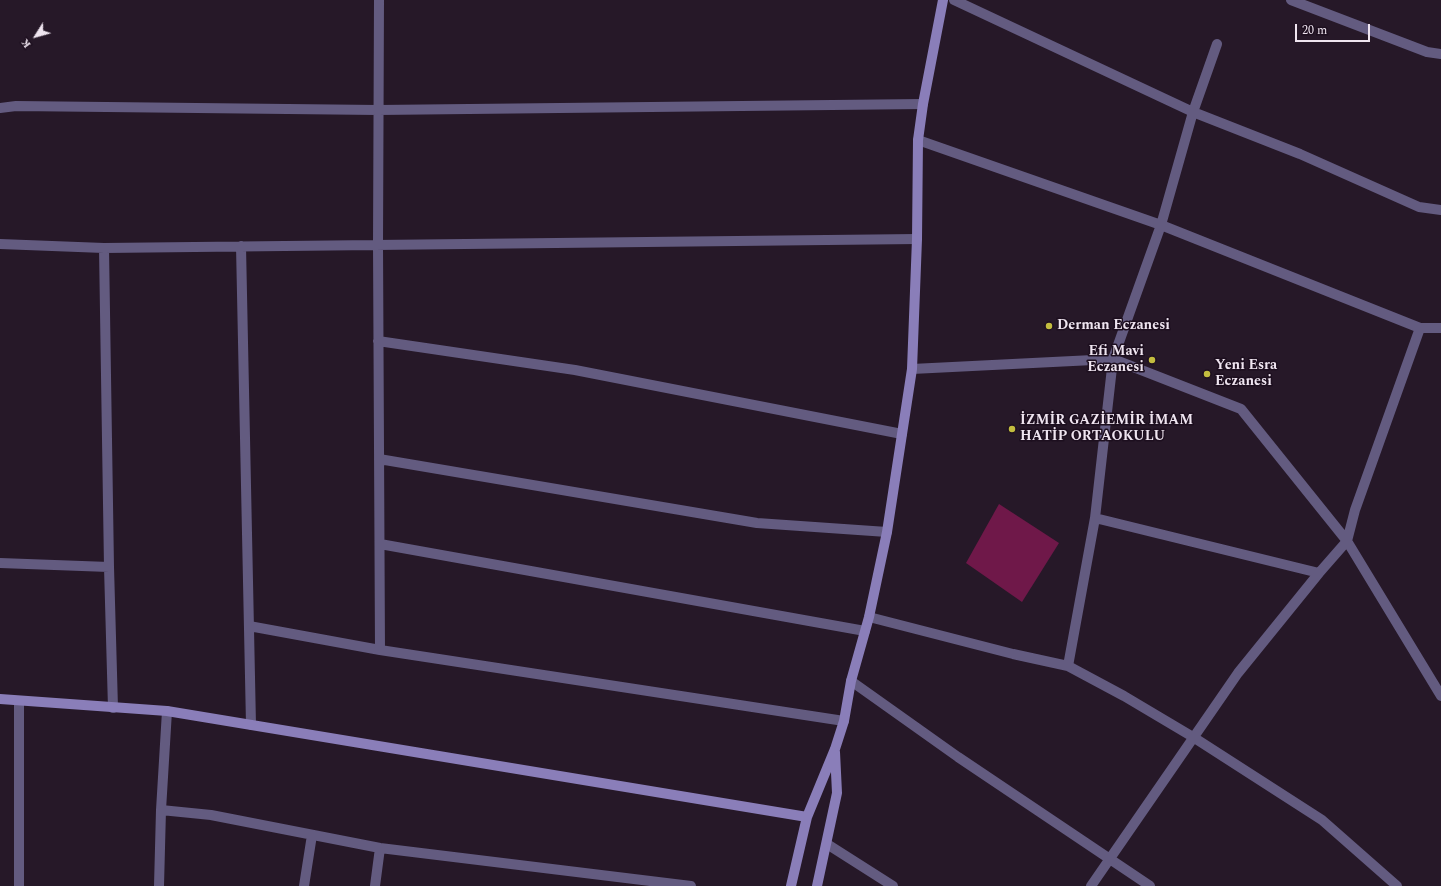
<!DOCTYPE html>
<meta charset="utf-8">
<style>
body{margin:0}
#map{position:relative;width:1441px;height:886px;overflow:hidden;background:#261828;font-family:Spectral,serif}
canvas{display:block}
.north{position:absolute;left:16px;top:16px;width:40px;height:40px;-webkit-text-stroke:3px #1d0f1f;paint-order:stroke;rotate:233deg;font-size:11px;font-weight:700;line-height:16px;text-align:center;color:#efe5f0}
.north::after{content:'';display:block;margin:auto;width:14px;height:18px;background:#efe5f0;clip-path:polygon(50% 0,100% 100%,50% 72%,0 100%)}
.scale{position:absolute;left:1295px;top:24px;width:75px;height:18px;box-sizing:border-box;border:2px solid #efe5f0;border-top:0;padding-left:5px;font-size:12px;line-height:14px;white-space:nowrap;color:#efe5f0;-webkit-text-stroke:3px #1d0f1f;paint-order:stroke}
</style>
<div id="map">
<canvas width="1441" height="886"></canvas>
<div class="north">K</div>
<div class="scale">20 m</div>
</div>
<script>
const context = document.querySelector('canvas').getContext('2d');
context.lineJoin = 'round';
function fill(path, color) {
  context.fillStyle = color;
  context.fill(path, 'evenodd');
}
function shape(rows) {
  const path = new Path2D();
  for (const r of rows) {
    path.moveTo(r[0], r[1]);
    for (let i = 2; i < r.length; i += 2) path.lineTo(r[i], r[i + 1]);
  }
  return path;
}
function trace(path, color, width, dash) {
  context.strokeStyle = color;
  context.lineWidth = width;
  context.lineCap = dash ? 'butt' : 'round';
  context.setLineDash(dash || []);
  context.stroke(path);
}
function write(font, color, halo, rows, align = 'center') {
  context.font = font + ' Spectral,serif';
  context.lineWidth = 3;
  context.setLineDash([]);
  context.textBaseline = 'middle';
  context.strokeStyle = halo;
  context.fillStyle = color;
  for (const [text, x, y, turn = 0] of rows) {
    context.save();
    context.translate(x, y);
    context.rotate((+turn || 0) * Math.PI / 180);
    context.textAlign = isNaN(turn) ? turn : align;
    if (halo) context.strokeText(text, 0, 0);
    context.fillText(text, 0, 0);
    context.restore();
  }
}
fill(shape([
 [999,504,1059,543,1022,602,966,563]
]), '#6f1849');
trace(shape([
 [379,0,378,244,380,650],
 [954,0,1193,112,1300,154,1419,207,1441,210],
 [1291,0,1427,52,1441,54],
 [0,108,16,106,378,110,923,104],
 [918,140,1161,225,1420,328,1441,328],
 [0,244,104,248,917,239],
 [241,246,251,725],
 [104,248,109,567],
 [378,341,575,370,902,434],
 [912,369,1113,359,1241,409,1347,541,1441,696],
 [379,459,757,523,887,532],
 [1095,518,1319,573],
 [380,544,865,631],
 [0,563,109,567,113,708],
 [869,617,1013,654,1068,666,1124,696,1193,737,1322,820,1397,886],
 [249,626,380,650,844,721],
 [1068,666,1095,518,1113,359,1161,225,1193,112,1217,44],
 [851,681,958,757,1150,886],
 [19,701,19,886],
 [161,810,211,815,380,848,691,886],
 [827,844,893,886],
 [159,886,161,810,167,711],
 [304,886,312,835],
 [375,886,380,848],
 [1091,886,1238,673,1319,573,1347,541,1355,510,1420,328]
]), '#635b80', 10);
trace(shape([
 [0,699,167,711,807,817],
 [791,886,807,817,835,749,844,721,851,681,869,617,887,532,912,369,917,239,918,140,923,104,943,0],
 [817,886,837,793,835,752]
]), '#8a7eb9', 10);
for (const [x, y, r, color] of [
 [1049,326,4,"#c3bd3f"],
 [1152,360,4,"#c3bd3f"],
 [1207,374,4,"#c3bd3f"],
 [1012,429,4,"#c3bd3f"]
]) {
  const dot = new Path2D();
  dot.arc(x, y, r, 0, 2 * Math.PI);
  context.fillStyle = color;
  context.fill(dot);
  trace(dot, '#1d0f1f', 1.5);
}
write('bold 14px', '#efe5f0', '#1d0f1f', [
 ["Derman Eczanesi",1057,326],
 ["Efi Mavi",1144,352,"right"],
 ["Eczanesi",1144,368,"right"],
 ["Yeni Esra",1215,366],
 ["Eczanesi",1215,382],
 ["İZMİR GAZİEMİR İMAM",1020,421],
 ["HATİP ORTAOKULU",1020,437]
], 'left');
</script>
